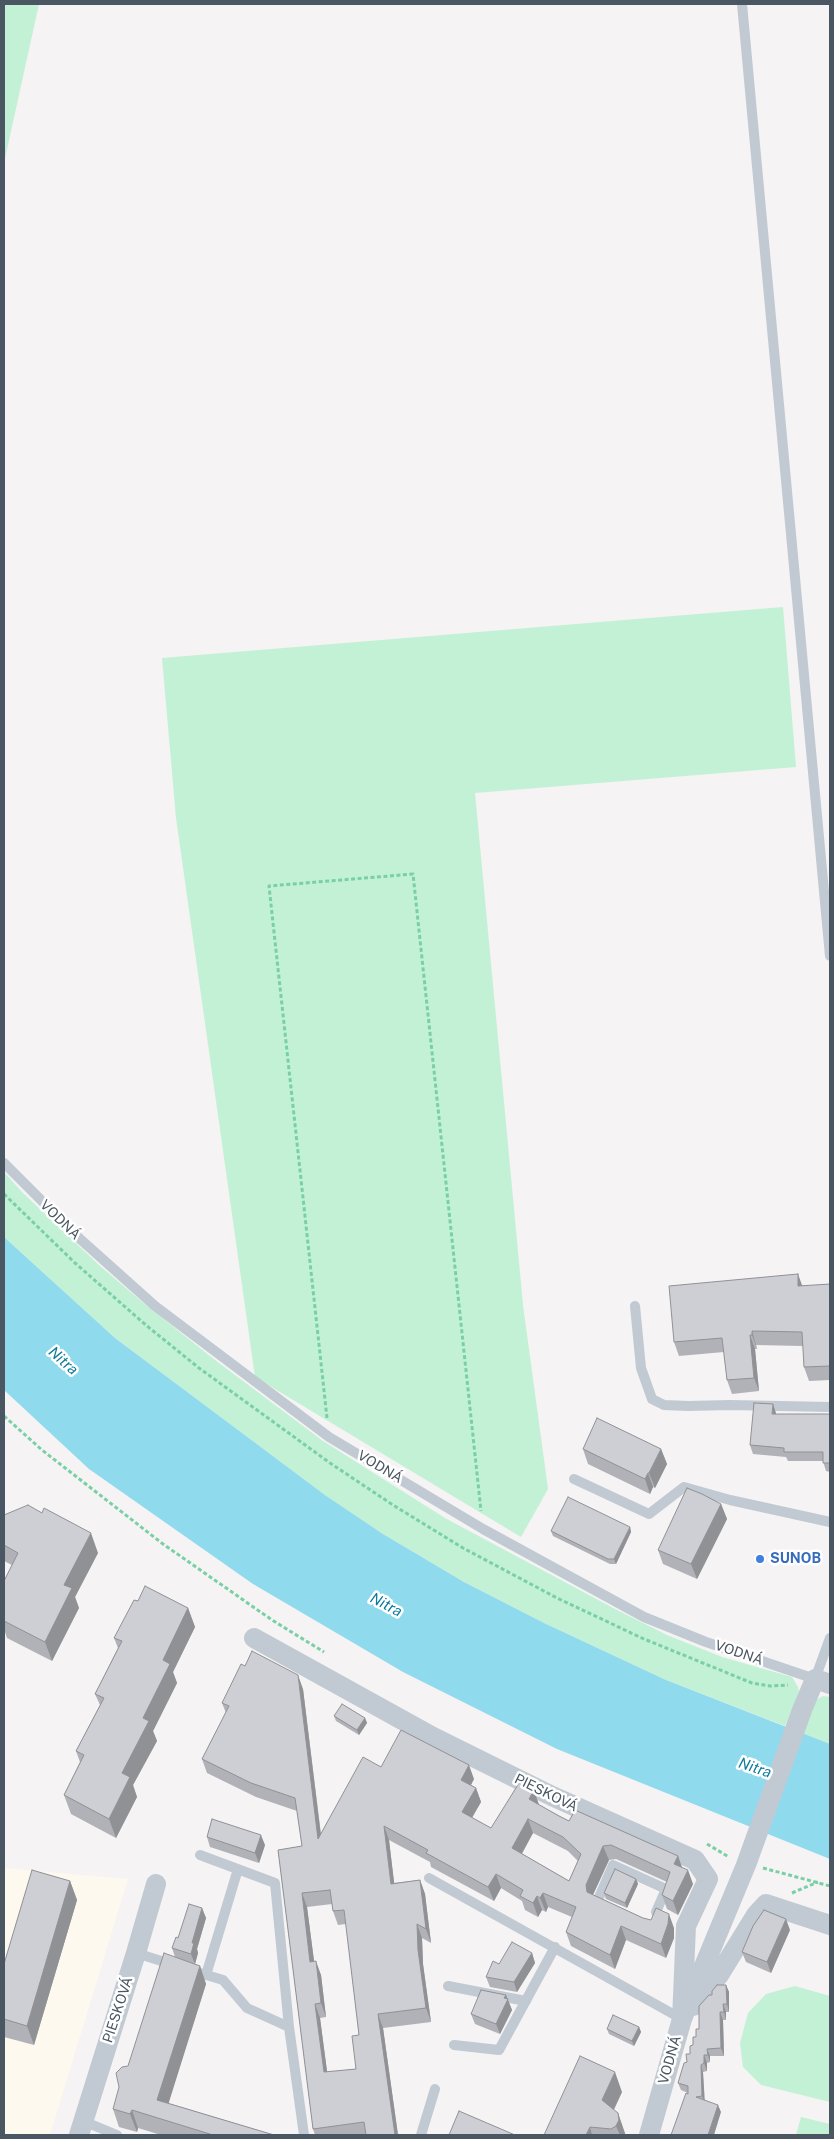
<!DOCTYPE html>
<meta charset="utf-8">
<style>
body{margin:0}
#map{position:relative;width:834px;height:2139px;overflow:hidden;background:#f5f3f3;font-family:"Public Sans",sans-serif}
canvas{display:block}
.frame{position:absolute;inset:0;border:5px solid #4a5661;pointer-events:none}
</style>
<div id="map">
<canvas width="834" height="2139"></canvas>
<div class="frame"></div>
</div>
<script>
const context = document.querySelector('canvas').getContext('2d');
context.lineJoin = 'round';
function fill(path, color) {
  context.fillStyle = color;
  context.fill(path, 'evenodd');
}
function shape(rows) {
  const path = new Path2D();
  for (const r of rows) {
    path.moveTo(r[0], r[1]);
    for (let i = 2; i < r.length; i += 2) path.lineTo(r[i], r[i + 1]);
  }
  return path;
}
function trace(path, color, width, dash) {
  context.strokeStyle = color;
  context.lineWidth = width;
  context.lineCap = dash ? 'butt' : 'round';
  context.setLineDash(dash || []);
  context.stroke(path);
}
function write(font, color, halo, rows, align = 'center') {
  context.font = font + ' "Public Sans",sans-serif';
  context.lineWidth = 5;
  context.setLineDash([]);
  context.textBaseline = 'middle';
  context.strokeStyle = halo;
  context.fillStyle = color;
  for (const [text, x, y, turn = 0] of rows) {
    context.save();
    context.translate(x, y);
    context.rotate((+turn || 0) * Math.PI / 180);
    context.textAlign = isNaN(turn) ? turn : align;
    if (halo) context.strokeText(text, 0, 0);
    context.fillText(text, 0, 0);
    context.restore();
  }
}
fill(shape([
 [4,1868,128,1879,50,2135,4,2135]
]), '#fdf9ef');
fill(shape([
 [4,4,39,4,4,163],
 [783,607,796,767,475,793,523,1305,548,1489,521,1537,255,1377,176,818,162,658],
 [4,1172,22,1192,99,1265,141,1301,215,1360,323,1441,445,1518,615,1609,667,1635,722,1657,792,1677,798,1687,799,1692,785,1726,666,1680,544,1623,464,1582,383,1534,325,1495,115,1338,4,1237],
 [823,1696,830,1697,830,1744,803,1734,816,1700],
 [795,1986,830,1996,830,2102,761,2085,743,2067,740,2043,748,2013,766,1994],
 [801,2117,830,2124,830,2135,796,2135]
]), '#c3f1d5');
fill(shape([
 [4,1237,115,1338,325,1495,383,1534,464,1582,544,1623,666,1680,830,1744,830,1859,557,1749,403,1672,253,1584,89,1469,4,1390]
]), '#90daee');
trace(shape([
 [4,1194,75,1263,147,1326,199,1368,330,1463,393,1505,463,1548,557,1598,644,1639,752,1683,770,1686,788,1685],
 [4,1416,42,1450,163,1544,272,1620,324,1652],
 [327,1418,269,886,413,874,481,1511],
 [707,1844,729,1857],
 [763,1868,830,1886],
 [792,1893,818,1882]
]), '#7ad0a6', 3, [4, 2.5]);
trace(shape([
 [742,4,830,956],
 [4,1163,79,1238,155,1306,329,1437,483,1529,644,1617,706,1642,815,1679,830,1638],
 [635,1306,641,1368,652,1399,664,1405,688,1406,730,1405,830,1407],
 [574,1479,649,1514,684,1487,730,1500,830,1522],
 [200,1855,275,1883,289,2027],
 [429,1878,682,2019],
 [604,1906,597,1902,613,1865,666,1889,656,1912],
 [136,1953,174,1965],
 [190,1970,223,1980,247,2008,289,2027,304,2135],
 [206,1975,238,1869],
 [448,1986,526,2001],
 [454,2045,499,2050,555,1947],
 [83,2121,117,2135],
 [421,2135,435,2089]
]), '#c1cad2', 10);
trace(shape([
 [254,1638,433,1737,552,1796,695,1860,708,1879,686,1926,682,2019],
 [693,2006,719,1975,756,1915,766,1904,830,1925],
 [79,2135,136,1953,156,1884],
 [649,2135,682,2019,746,1865,802,1710,815,1679,830,1684]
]), '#c1cad2', 20);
fill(shape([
 [830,1284,830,1380,809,1381,804,1367,803,1346,756,1345,757,1349,755,1349,759,1391,732,1394,727,1380,724,1352,679,1356,674,1342,802,1286],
 [776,1413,776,1414,830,1414,830,1472,826,1471,823,1461,788,1461,786,1457,753,1454,750,1445],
 [583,1449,661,1449,667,1464,655,1488,653,1487,650,1494,588,1464],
 [721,1504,727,1519,697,1579,663,1564,658,1550],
 [4,1515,98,1553,75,1597,79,1608,52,1661,7,1638,4,1629,4,1581,12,1565,4,1561],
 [630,1527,631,1532,616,1564,610,1564,553,1536,551,1531],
 [138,1601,188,1608,195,1627,173,1672,177,1683,153,1731,157,1741,133,1785,137,1797,116,1838,71,1814,64,1795,80,1762,76,1751,100,1705,95,1694,118,1648,114,1638],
 [245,1666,303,1689,321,1834,381,1767,474,1779,471,1785,476,1788,481,1802,472,1818,491,1828,534,1790,539,1805,569,1821,678,1856,682,1868,693,1884,678,1915,667,1909,662,1895,667,1882,616,1859,609,1860,593,1895,643,1918,674,1928,674,1938,666,1958,626,1940,615,1969,571,1946,566,1932,572,1917,548,1907,546,1912,542,1910,538,1917,525,1910,522,1901,501,1888,494,1901,431,1867,430,1862,389,1840,394,1883,420,1880,425,1894,431,1943,422,1938,423,1964,431,2022,383,2028,398,2135,315,2135,313,2129,278,1850,302,1846,297,1811,256,1797,207,1773,202,1759,226,1713,222,1703],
 [533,1833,568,1851,578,1861,569,1881,522,1854],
 [332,1904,333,1911,338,1925,346,1924,359,2035,356,2069,327,2072,320,2018,326,2017,321,1975,314,1961,307,1907],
 [334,1716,365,1718,367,1723,359,1735,336,1721],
 [207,1837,265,1845,259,1863,210,1847],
 [636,1879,638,1884,627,1908,606,1899,604,1893],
 [70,1881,77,1900,34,2045,4,2037,4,1964],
 [202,1908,206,1918,197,1949,198,1953,195,1964,200,1966,206,1984,168,2103,274,2135,161,2135,138,2128,137,2132,119,2127,113,2109,128,2066,175,1957,172,1948,178,1938],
 [790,1930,771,1973,746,1962,742,1952],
 [532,1953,535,1963,517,1992,490,1987,486,1977],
 [726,1985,729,1992,729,2012,726,2012,726,2020,723,2020,724,2056,710,2056,710,2062,707,2063,707,2071,703,2072,704,2100,721,2112,688,2094,688,2093,681,2090,678,2083,687,2062,712,1995],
 [506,1995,512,2010,500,2034,475,2024,471,2014],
 [639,2027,641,2032,634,2046,609,2034,607,2029],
 [622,2092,614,2110,618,2113,625,2135,544,2135]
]), '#b0b2b7');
fill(shape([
 [798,1274,803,1288,798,1286],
 [752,1331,756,1345,757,1349,752,1335],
 [750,1335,755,1349,759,1391,754,1378],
 [773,1404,776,1413,775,1423,772,1414],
 [661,1449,667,1464,655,1488,649,1473],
 [648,1473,653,1487,650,1494,645,1479],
 [721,1504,727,1519,697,1579,691,1564],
 [630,1527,631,1532,616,1564,614,1559],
 [91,1533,98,1553,75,1597,79,1608,52,1661,45,1642,64,1585],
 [188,1608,195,1627,173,1672,177,1683,153,1731,157,1741,133,1785,137,1797,116,1838,109,1819,122,1773,163,1660],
 [298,1675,303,1689,323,1853,318,1839],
 [365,1718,367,1723,359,1735,357,1730],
 [469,1765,474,1779,466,1794,461,1780],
 [476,1788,481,1802,467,1826,462,1812],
 [534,1790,539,1805,534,1813,529,1799],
 [528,1819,533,1833,517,1862,512,1848],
 [384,1826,389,1840,396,1898,391,1884],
 [261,1835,265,1845,259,1863,255,1853],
 [603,1846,609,1860,591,1899,587,1892,586,1885],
 [678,1856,683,1870,674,1864],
 [688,1870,693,1884,678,1915,673,1901],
 [496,1874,501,1888,494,1901,488,1887],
 [636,1879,638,1884,627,1908,625,1903],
 [420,1880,425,1894,431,1943,426,1929],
 [70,1881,77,1900,34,2045,27,2026],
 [302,1893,307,1907,316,1976,310,1962],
 [543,1893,548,1907,546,1912,540,1898],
 [537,1896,542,1910,538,1917,533,1903],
 [202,1908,206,1918,197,1949,198,1953,195,1964,191,1954,192,1943],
 [669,1914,674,1928,674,1938,666,1958,661,1944],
 [786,1919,790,1930,771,1973,767,1962],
 [417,1924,422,1938,423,1964,431,2022,426,2008,418,1950],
 [621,1926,626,1940,615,1969,610,1955],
 [532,1953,535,1963,517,1992,514,1982],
 [316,1961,321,1975,326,2017,321,2003],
 [200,1966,206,1984,164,2118,157,2100],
 [726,1985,729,1992,729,2012,727,2004],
 [506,1995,512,2010,500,2034,496,2024,504,1998],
 [315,2004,320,2018,329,2086,324,2072],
 [723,2004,726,2012,726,2020,724,2012],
 [720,2012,723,2020,724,2056,721,2048],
 [378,2014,383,2028,398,2135,395,2135],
 [639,2027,641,2032,634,2046,632,2041],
 [707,2049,710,2056,710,2062,708,2055],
 [704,2055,707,2063,707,2071,704,2063],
 [701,2065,703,2072,705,2104,702,2096],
 [615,2072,622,2092,609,2119,602,2100],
 [718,2105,721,2112,714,2135,708,2135],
 [132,2110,138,2128,137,2132,130,2114],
 [618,2113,625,2133,625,2135,620,2135,616,2126],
 [590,2127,592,2135,586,2135]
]), '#909195');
const building = shape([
 [798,1274,798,1286,830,1284,830,1366,804,1367,802,1332,752,1331,752,1335,750,1335,754,1378,727,1380,722,1338,674,1342,669,1286,798,1274],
 [754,1403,773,1404,772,1414,830,1414,830,1463,823,1463,823,1452,784,1452,784,1448,750,1445,754,1403],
 [597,1418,661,1449,649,1473,648,1473,645,1479,583,1449,597,1418],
 [687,1488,702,1494,721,1504,691,1564,658,1550,687,1488],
 [568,1497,630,1527,614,1559,608,1559,551,1531,568,1497],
 [28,1505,42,1513,44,1508,91,1533,64,1585,72,1588,45,1642,4,1621,4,1581,18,1553,4,1545,4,1515,28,1505],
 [145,1586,188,1608,163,1660,170,1664,143,1718,149,1721,122,1773,130,1777,109,1819,64,1795,84,1755,76,1751,104,1698,95,1694,122,1641,114,1638,134,1600,138,1601,145,1586],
 [252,1651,298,1675,318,1839,363,1757,381,1767,401,1730,469,1765,461,1780,476,1788,462,1812,491,1828,519,1783,534,1790,529,1799,559,1816,569,1821,575,1810,678,1856,674,1864,688,1870,673,1901,662,1895,670,1872,611,1845,603,1846,586,1885,587,1892,643,1918,651,1920,656,1908,669,1914,668,1924,661,1944,621,1926,610,1955,566,1932,576,1907,543,1893,540,1898,537,1896,533,1903,520,1896,523,1890,496,1874,488,1887,426,1853,428,1850,384,1826,391,1884,420,1880,426,1929,417,1924,418,1950,426,2008,378,2014,395,2135,366,2135,364,2122,313,2129,278,1850,302,1846,295,1798,251,1783,202,1759,229,1706,222,1703,241,1664,245,1666,252,1651],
 [528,1819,563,1837,581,1854,569,1881,512,1848,528,1819],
 [330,1890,333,1911,344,1910,359,2035,352,2036,356,2069,324,2072,315,2004,321,2003,316,1961,310,1962,302,1893,330,1890],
 [342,1704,365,1718,357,1730,334,1716,342,1704],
 [212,1819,261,1835,255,1853,207,1837,212,1819],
 [615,1869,636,1879,625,1903,604,1893,615,1869],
 [32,1870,70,1881,27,2026,4,2019,4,1964,32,1870],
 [189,1904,202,1908,192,1943,194,1943,191,1954,172,1948,176,1937,178,1938,189,1904],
 [764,1910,786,1919,767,1962,742,1952,753,1926,764,1910],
 [512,1942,532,1953,514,1982,486,1977,493,1961,499,1964,512,1942],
 [164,1953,200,1966,157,2100,274,2135,213,2135,132,2110,130,2114,113,2109,119,2087,116,2073,122,2067,128,2066,164,1953],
 [717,1985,726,1985,727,2004,723,2004,724,2012,720,2012,721,2048,707,2049,708,2055,704,2055,704,2063,701,2065,702,2096,696,2097,718,2105,708,2135,671,2135,686,2093,688,2094,688,2086,678,2083,684,2063,687,2062,686,2054,690,2054,690,2046,693,2045,693,2037,696,2037,696,2029,699,2029,699,2006,709,1995,712,1995,712,1991,717,1985],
 [481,1990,506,1995,504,1998,508,1999,496,2024,471,2014,481,1990],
 [613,2015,639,2027,632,2041,607,2029,613,2015],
 [580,2056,615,2072,602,2100,618,2113,619,2120,616,2126,611,2129,590,2127,586,2135,544,2135,580,2056],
 [459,2111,515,2135,449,2135,459,2111]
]);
fill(building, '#cdcfd5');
trace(building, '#909195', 1);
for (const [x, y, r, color] of [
 [760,1559,5,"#3f7fe0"]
]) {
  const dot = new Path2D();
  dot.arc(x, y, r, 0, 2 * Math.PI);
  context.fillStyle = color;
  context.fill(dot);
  trace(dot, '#fff', 2);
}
write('14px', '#4a5661', '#fff', [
 ["VODNÁ",60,1220,44],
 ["VODNÁ",380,1467,31],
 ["VODNÁ",739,1653,19],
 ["PIESKOVÁ",546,1793,26],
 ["PIESKOVÁ",118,2010,-72],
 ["VODNÁ",670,2060,-74]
]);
write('bold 14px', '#366cbe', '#fff', [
 ["SUNOB",770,1559]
], 'left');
write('italic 15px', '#0c7c9b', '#fff', [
 ["Nitra",63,1361,42],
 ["Nitra",386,1605,28],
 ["Nitra",755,1768,19]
]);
</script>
